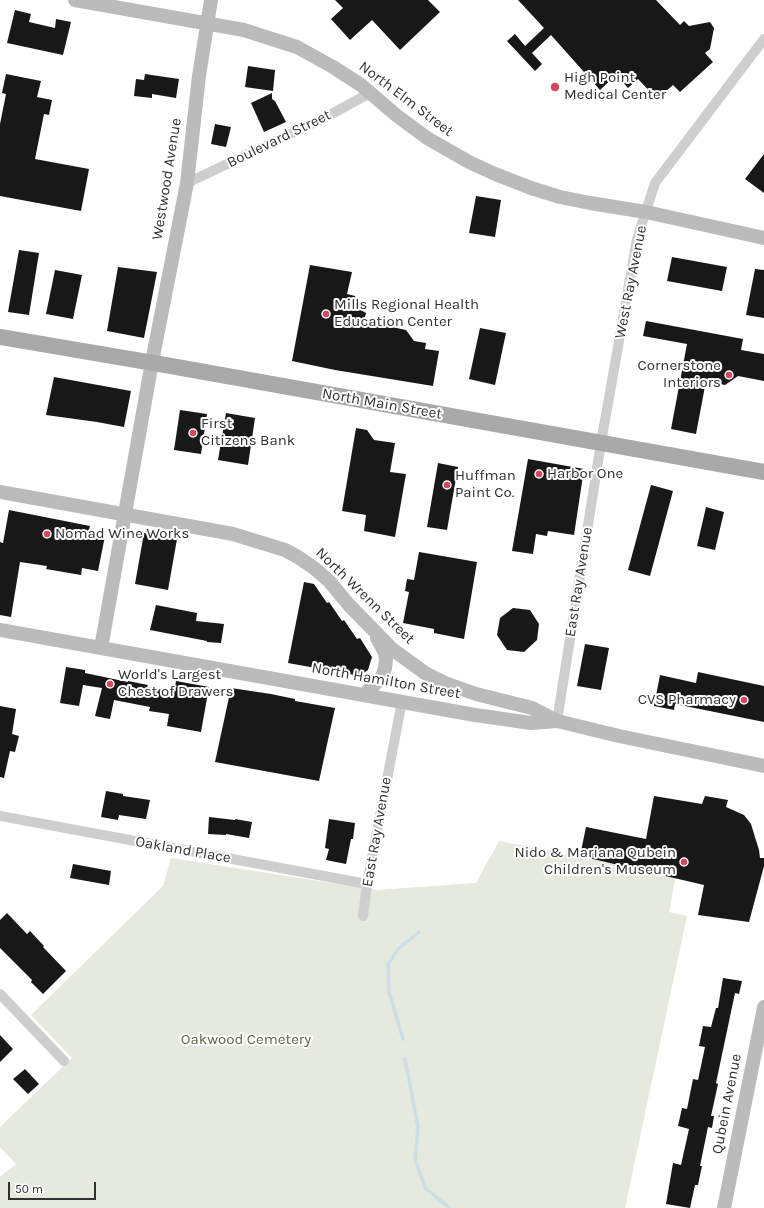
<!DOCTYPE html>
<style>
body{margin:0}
#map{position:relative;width:764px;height:1208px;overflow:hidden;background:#fff;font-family:Karla,sans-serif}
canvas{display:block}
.scale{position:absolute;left:8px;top:1182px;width:88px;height:18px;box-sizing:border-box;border:2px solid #313131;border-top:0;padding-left:5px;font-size:12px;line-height:14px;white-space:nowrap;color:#313131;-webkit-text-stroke:3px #fff;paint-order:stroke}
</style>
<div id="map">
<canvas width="764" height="1208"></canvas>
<div class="scale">50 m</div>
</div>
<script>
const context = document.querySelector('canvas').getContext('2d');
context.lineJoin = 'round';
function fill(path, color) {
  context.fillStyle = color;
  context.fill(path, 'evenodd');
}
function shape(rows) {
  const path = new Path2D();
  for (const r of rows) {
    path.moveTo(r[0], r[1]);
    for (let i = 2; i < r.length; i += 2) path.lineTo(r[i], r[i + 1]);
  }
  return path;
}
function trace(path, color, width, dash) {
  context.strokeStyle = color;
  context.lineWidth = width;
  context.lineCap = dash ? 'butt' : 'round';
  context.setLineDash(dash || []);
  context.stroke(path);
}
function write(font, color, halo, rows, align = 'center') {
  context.font = font + ' Karla,sans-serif';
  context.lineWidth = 4;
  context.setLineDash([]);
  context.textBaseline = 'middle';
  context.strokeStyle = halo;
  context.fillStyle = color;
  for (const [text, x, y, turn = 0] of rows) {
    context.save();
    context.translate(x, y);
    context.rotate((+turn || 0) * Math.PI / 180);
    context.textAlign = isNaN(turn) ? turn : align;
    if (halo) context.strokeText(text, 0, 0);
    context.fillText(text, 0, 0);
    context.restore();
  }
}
fill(shape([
 [499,841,676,875,669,912,687,916,625,1208,0,1208,0,1177,16,1164,0,1147,0,1127,72,1058,31,1015,163,886,171,858,377,890,476,883]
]), '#e5e9de');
trace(shape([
 [403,1039,389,992,388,964,399,948,419,932],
 [405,1059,418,1127,415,1160,426,1189,450,1208]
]), '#ccdfe7', 3.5);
fill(shape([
 [335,0,428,0,440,12,400,50,372,20,350,40,331,19,343,8],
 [518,0,656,0,680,25,684,21,689,26,710,22,714,28,710,49,705,53,713,62,680,92,673,85,657,99,638,79,628,88,616,75,600,90,551,35,532,53,542,64,535,71,507,41,515,34,525,46,544,28],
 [15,10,31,14,29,22,55,28,56,19,71,22,63,55,7,43],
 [248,66,275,70,273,91,245,87],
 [6,74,41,81,37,97,52,100,49,115,44,114,35,159,89,169,81,211,0,196,0,124,6,94,2,93],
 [145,74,179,79,176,98,152,94,152,98,134,96,136,79,144,80],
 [272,93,272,99,275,101,286,122,264,132,251,103],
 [215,124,231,127,226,147,211,144],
 [764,154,764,193,745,179],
 [476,196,501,200,495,237,469,233],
 [19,250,39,253,29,315,8,312],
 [672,257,727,267,722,291,667,281],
 [310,265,352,272,347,294,355,296,359,309,366,313,364,321,406,330,414,341,426,343,425,349,439,351,433,386,335,370,292,361],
 [118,267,157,272,144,338,107,331],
 [755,269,764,270,764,318,746,315],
 [55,270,82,275,73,319,46,314],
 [646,321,743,339,741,350,764,354,764,381,738,376,725,385,706,381,696,434,671,429,687,344,643,336],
 [480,328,506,333,495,385,469,379],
 [54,377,131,391,124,427,97,422,46,415],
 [180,410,207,414,201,454,174,450],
 [226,413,255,418,248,465,218,460],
 [356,428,367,430,374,440,395,443,390,472,406,474,395,537,364,531,366,515,342,511],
 [528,459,584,469,574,535,548,531,547,536,536,534,533,554,512,551],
 [438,463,458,467,447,530,427,527],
 [651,485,673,491,650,576,628,570],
 [706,507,724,512,715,550,697,546],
 [9,510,90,526,88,533,105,536,98,571,82,568,81,575,46,569,47,566,20,562,11,617,0,615,0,542,3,543],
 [144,533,177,539,168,590,135,584],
 [419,552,477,562,464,639,434,633,434,629,403,623,409,592,405,591,407,579,414,580],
 [304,582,314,584,327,603,329,602,342,621,344,620,357,639,360,638,372,657,368,670,360,676,288,663],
 [156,605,197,613,196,621,224,624,221,643,207,642,207,641,150,630],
 [513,608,530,610,539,624,537,640,524,652,507,650,497,635,500,618],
 [585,644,609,648,601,690,577,686],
 [66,667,85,670,85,673,128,682,128,681,148,685,147,687,174,692,176,681,209,687,201,732,167,726,169,714,149,711,150,707,114,700,110,719,95,716,102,688,83,685,79,706,60,703],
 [698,672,764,686,764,722,675,704,674,710,654,706,660,675,696,683],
 [231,688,271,694,295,699,295,701,335,708,319,781,215,762],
 [0,706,16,709,12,734,19,736,15,752,10,751,4,778,0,777],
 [106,791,123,794,123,796,150,800,146,819,119,815,118,820,101,817],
 [654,796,702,804,705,796,728,800,726,807,744,815,751,824,759,850,760,858,764,858,764,866,749,922,698,915,704,885,580,856,586,827,646,839],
 [209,817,235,820,235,819,252,822,249,838,226,834,226,835,208,834],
 [329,819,355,823,353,839,351,839,346,864,326,860,329,849,325,848],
 [73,864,111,871,109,885,70,878],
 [7,913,27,934,30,931,44,946,43,947,66,971,43,994,31,982,32,980,0,948,0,920],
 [723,978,742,981,739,994,735,993,716,1083,718,1084,711,1116,714,1116,712,1128,708,1127,700,1166,702,1166,698,1185,695,1185,690,1208,666,1204,673,1163,681,1165,689,1129,678,1126,682,1108,687,1109,693,1079,698,1080,705,1047,699,1046,703,1026,711,1027,716,1008,718,1008],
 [0,1035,13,1049,0,1062],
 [25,1069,39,1084,28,1094,13,1079]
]), '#181818');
trace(shape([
 [187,183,326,117,370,93],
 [557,721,601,443,637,239,655,183,764,39],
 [0,816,367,884],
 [363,916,367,884,402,701],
 [0,994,64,1061]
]), '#cecece', 10);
trace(shape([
 [75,0,244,30,297,47,333,67,361,85,396,115,427,138,469,162,495,174,531,188,560,197,590,203,646,212,764,238],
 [0,492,233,534,285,550,298,557,314,568,329,581,349,605,392,649,425,673,445,683,476,694,532,708,557,721],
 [0,630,475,715,531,723,557,721,619,736,764,766],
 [101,648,152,362,187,183,199,76,211,0],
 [365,694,382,677,385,668,386,660,385,653,377,638],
 [724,1208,764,1007]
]), '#bbb', 14);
trace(shape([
 [0,337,171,366,764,472]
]), '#a9a9a9', 16);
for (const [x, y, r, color] of [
 [555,87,5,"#d3485c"],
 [326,314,4,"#d3485c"],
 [729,375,4,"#d3485c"],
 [193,433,4,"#d3485c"],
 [539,474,4,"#d3485c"],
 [447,485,4,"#d3485c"],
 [47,534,4,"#d3485c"],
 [110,684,4,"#d3485c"],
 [744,700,4,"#d3485c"],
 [684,862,4,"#d3485c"]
]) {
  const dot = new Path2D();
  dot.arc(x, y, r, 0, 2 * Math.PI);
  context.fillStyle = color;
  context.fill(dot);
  trace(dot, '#fff', 1.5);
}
write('15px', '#313131', '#fff', [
 ["High Point",564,78],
 ["Medical Center",564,95],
 ["Mills Regional Health",334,305],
 ["Education Center",334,322],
 ["Cornerstone",721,366,"right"],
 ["Interiors",721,383,"right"],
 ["First",201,424],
 ["Citizens Bank",201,441],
 ["Harbor One",547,474],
 ["Huffman",455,476],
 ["Paint Co.",455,493],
 ["Nomad Wine Works",55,534],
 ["World's Largest",118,675],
 ["Chest of Drawers",118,692],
 ["CVS Pharmacy",736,700,"right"],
 ["Nido & Mariana Qubein",676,853,"right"],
 ["Children's Museum",676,870,"right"]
], 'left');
write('15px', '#313131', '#fff', [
 ["North Elm Street",406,99,37],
 ["Boulevard Street",279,139,-26],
 ["Westwood Avenue",167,179,-81],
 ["West Ray Avenue",631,282,-79],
 ["North Main Street",382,404,10],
 ["East Ray Avenue",579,582,-81],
 ["North Wrenn Street",365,596,44],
 ["North Hamilton Street",386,681,10],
 ["East Ray Avenue",377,832,-80],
 ["Oakland Place",183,850,10],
 ["Qubein Avenue",727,1104,-79]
]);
write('15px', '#576843', '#fff', [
 ["Oakwood Cemetery",246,1040]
]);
</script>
